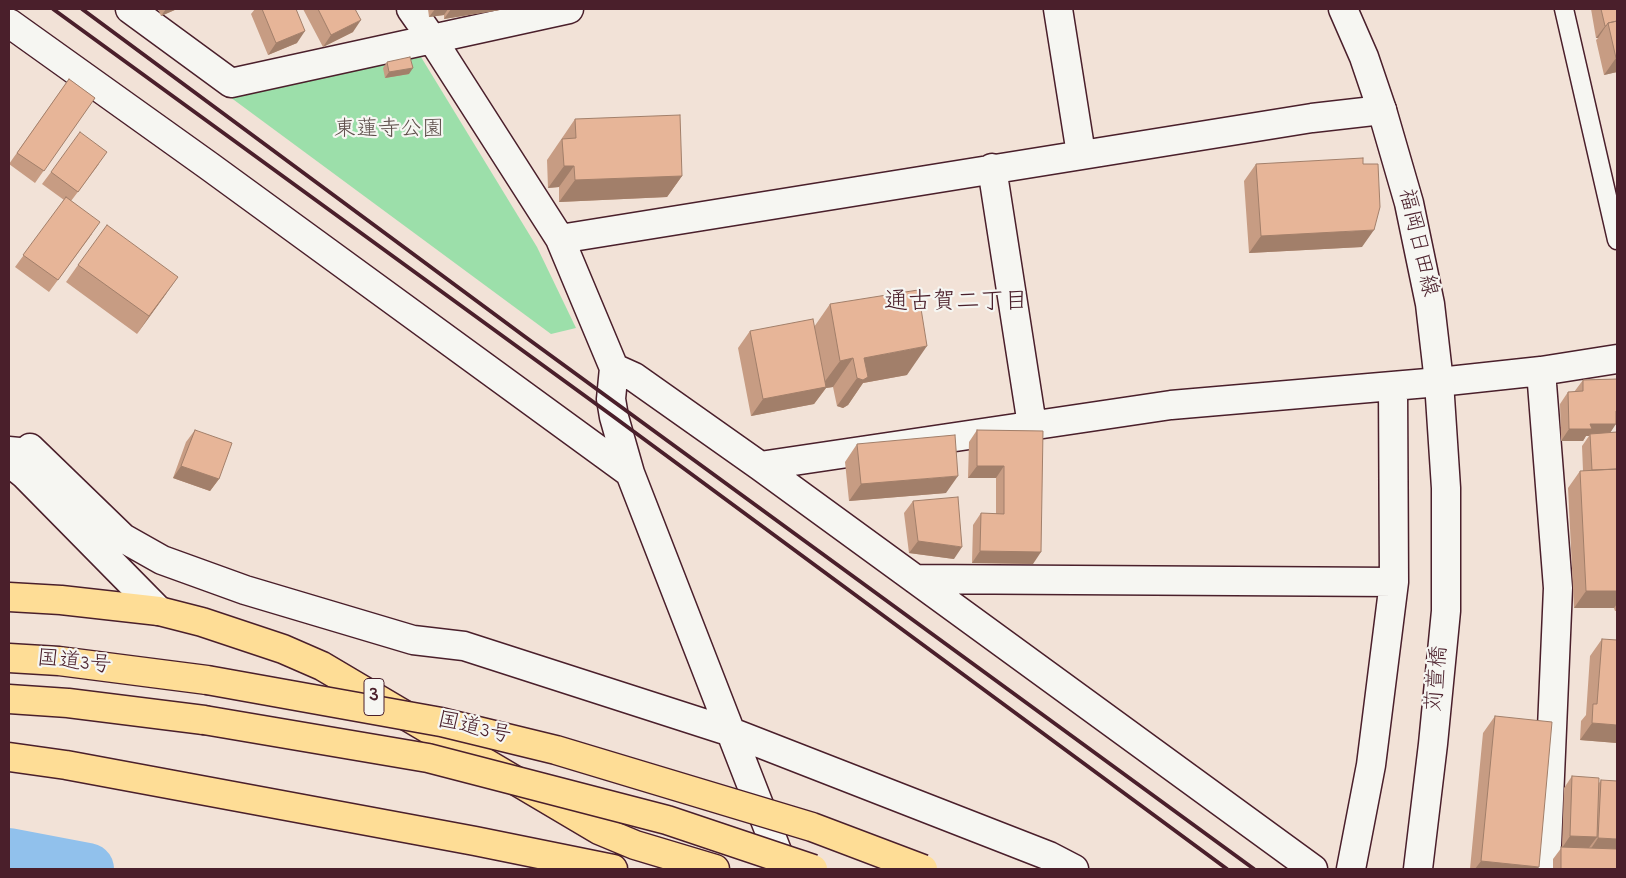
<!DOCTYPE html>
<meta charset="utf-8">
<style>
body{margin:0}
#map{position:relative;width:1626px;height:878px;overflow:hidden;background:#f2e2d7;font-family:"Indie Flower",sans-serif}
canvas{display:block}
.frame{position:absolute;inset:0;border:10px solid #4a1f2b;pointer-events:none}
</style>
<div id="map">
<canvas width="1626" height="878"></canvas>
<div class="frame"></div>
</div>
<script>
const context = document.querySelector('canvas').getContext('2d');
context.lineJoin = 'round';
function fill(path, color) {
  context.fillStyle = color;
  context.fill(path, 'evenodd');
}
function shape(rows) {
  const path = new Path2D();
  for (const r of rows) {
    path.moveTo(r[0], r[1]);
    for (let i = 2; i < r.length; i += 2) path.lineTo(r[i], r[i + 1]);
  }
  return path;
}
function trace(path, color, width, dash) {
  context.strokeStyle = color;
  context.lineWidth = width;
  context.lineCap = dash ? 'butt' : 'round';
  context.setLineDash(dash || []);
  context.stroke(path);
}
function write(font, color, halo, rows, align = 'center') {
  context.font = font + ' "Indie Flower","Klee One",sans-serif';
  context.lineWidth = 4.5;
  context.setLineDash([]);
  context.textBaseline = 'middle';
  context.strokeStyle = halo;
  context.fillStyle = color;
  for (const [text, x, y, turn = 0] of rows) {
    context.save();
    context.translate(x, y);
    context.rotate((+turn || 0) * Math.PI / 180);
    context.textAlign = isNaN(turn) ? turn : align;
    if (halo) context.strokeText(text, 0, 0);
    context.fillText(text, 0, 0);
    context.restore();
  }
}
fill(shape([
 [421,57,537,247,576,328,551,334,230,97]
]), '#9cdfaa');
trace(shape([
 [9,854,88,869]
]), '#91c1ec', 52);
const service = shape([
 [1564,9,1617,240],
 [9,446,30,448]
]);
const minor = shape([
 [130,9,231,83,569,9],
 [411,9,432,39,560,239,614,368,611,399,614,417,630,473,784,869],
 [1058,9,1081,154],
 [9,23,209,166,630,473],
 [992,168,1032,425],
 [560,239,1312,118,1382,110],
 [614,368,634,377,760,466,1313,869],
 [1541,371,1558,588,1546,869],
 [30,448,123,538,162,560,245,590,413,640,464,646,731,732,1049,856,1074,869],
 [9,462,25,475,159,611],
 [760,466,1171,405,1439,382,1541,371,1617,359],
 [915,579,1394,582],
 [1351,869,1371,765,1394,582,1393,386]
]);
const secondary = shape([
 [1343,9,1364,57,1382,110,1409,203,1430,304,1439,382,1446,488,1446,611,1433,744,1418,869]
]);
const trunk = shape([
 [9,597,61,600,159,611,202,622,283,649,322,666,599,830,635,845,715,869],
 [9,658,59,661,207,680],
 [9,699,68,703,204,720],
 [9,757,66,765,475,841,613,869]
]);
trace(service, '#4a1f2b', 21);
trace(minor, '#4a1f2b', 31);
trace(secondary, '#4a1f2b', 31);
trace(trunk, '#4a1f2b', 31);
trace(service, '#f6f6f2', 18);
trace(minor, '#f6f6f2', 28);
trace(secondary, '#f6f6f2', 28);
trace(trunk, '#fedd96', 28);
trace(shape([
 [53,9,614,417,1227,869],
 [82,9,524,336,1254,869]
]), '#4a1f2b', 4);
const trunkBridge = shape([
 [207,680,441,722,556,750,812,827,923,869],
 [204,720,428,758,667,820,813,869]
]);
trace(trunkBridge, '#4a1f2b', 31, []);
trace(trunkBridge, '#fedd96', 28);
fill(shape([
 [158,9,177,9,161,16],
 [255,9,296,9,297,43,268,55,251,14],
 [303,9,355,9,353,32,323,47],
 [428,9,506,9,444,19,444,15,429,17],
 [1591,9,1617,9,1617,72,1604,75,1596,40,1598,38,1596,38],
 [387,62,409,74,385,78,383,68],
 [69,79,95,98,35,183,9,164],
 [575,119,682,176,667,197,559,202,559,187,548,188,547,160],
 [99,164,71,201,92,234,49,292,15,267,64,200,42,184,51,172],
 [1256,164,1362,247,1249,253,1244,181],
 [78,265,166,294,137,334,66,282],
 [830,304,907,375,863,383,848,405,843,408,837,406,833,387,826,388,814,404,751,416,738,348,750,331,814,327],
 [1617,379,1617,422,1616,422,1610,433,1617,432,1617,611,1615,611,1614,608,1574,608,1568,488,1580,471,1583,471,1582,446,1589,436,1586,436,1583,441,1561,441,1560,404,1568,392,1574,392,1583,380],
 [195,430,219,479,210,491,173,478,186,442],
 [977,430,1043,431,1033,564,972,563,973,525,981,513,996,514,996,478,968,478,969,442],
 [857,444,946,493,849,501,845,462],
 [913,501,954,559,909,553,904,513],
 [1602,639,1617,743,1580,740,1581,721,1586,715,1590,656],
 [1495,716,1537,869,1470,869,1483,733],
 [1572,776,1599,783,1601,780,1617,869,1553,869,1553,859,1562,847,1564,788]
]), '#c79c83');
fill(shape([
 [166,9,177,9,161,16],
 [435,9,448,9,444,15,429,17],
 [451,9,506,9,444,19],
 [361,20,353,32,323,47,331,35],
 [1605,26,1606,26,1598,38,1596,38],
 [305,31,297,43,268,55,276,43],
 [1616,58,1617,58,1617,72,1604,75],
 [413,68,409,74,385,78,389,72],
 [564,166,574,166,559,187,548,188],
 [682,176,667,197,559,202,575,180],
 [1374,230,1362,247,1249,253,1261,236],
 [178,277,166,294,137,334,149,316],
 [927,346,907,375,863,383,848,405,843,408,837,406,857,378,864,358],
 [853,358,833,387,826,388,814,404,751,416,763,399,820,388,840,361],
 [1616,411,1617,411,1617,422,1607,423],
 [1590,424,1616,424,1608,436,1590,434,1589,436,1586,436,1583,441,1561,441,1569,429],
 [181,466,219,479,210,491,173,478],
 [977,466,1004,466,996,478,968,478],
 [958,476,946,493,849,501,861,484],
 [918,541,962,547,954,559,909,553],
 [980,551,1041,552,1033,564,972,563],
 [1586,591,1617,591,1617,604,1614,608,1574,608],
 [1592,723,1617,725,1617,743,1580,740],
 [1570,836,1597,837,1588,849,1562,848],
 [1598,838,1617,839,1617,851,1590,850],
 [1481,861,1539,867,1537,869,1475,869]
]), '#a27f6a');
const building = shape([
 [262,9,296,9,305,31,276,43,262,9],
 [318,9,355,9,361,20,331,35,318,9],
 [1601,9,1617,9,1617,21,1608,23,1606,26,1605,26,1601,9],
 [1617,21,1617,58,1616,58,1608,23,1617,21],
 [410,57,413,68,389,72,387,62,410,57],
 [69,79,95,98,44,171,17,153,69,79],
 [680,115,682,176,575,180,574,166,564,166,562,139,576,138,575,119,680,115],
 [80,132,107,152,78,192,51,172,80,132],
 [1363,158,1363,164,1378,164,1380,207,1374,230,1261,236,1256,164,1363,158],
 [66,197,100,222,58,280,23,255,66,197],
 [107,225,178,277,149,316,78,265,107,225],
 [918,290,927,346,864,358,868,377,863,380,857,378,853,358,840,361,830,304,918,290],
 [813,319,826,387,763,399,750,331,813,319],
 [1617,379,1617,411,1616,411,1616,424,1590,424,1592,429,1569,429,1568,392,1583,391,1583,380,1617,379],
 [195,430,232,443,219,479,181,466,195,430],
 [977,430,1043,431,1041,552,980,551,981,513,1004,514,1004,466,977,466,977,430],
 [1617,432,1617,469,1592,470,1590,434,1617,432],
 [955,435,958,476,861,484,857,444,955,435],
 [1617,469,1617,591,1586,591,1580,471,1617,469],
 [958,497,962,547,918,541,913,501,958,497],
 [1602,639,1617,640,1617,725,1592,723,1593,704,1597,704,1602,639],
 [1495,716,1552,722,1539,867,1481,861,1495,716],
 [1572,776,1599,778,1597,837,1570,836,1572,776],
 [1601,780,1617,781,1617,839,1598,838,1601,780],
 [1561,847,1617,849,1617,869,1561,869,1561,847]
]);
fill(building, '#e7b598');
trace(building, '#a27f6a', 1);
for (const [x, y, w] of [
 [374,697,20]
]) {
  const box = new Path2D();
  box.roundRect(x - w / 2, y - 18.5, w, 37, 4);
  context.fillStyle = '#f6f6f2';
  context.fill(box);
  trace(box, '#4a1f2b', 1);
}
write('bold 21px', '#4a1f2b', null, [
 ["3",374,697]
]);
write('22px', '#5e4f4b', '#f6f6f2', [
 ["東蓮寺公園",389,131]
]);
write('22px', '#4a1f2b', '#f6f6f2', [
 ["福岡日田線",1416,243,77],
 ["国道3号",74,664,6],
 ["苅萱橋",1439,679,-85],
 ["国道3号",474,730,13]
]);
write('24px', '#4a1f2b', '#f6f6f2', [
 ["通古賀二丁目",956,304]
]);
</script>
